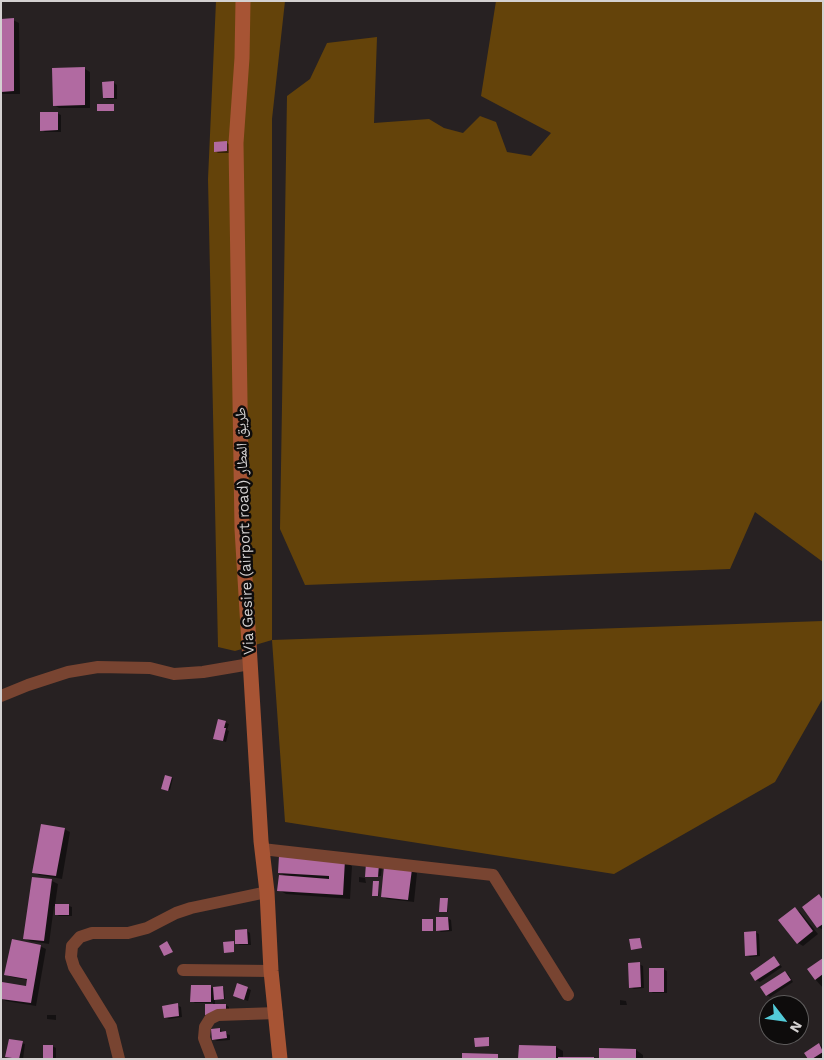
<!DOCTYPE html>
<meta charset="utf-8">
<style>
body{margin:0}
#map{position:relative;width:824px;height:1060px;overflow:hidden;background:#272122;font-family:"Work Sans",sans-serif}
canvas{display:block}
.frame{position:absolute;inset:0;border:2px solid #d4d1d1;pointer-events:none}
.north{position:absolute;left:759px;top:995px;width:50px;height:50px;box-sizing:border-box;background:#0e0c0c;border:1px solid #5d5b5b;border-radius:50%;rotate:120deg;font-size:14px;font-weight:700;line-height:20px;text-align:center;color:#d4d1d1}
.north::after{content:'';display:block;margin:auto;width:18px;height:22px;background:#52cbd8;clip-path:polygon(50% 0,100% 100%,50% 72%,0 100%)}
</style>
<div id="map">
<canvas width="824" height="1060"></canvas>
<div class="frame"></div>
<div class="north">N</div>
</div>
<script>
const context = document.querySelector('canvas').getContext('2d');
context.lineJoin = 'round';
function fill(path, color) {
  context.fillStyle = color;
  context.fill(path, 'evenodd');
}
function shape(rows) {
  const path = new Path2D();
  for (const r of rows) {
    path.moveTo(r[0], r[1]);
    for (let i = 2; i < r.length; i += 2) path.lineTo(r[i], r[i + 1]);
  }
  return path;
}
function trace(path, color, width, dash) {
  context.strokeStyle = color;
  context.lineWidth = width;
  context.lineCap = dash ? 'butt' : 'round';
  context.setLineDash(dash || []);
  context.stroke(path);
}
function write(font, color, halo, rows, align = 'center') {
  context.font = font + ' "Work Sans","Noto Naskh Arabic",sans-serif';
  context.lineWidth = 5;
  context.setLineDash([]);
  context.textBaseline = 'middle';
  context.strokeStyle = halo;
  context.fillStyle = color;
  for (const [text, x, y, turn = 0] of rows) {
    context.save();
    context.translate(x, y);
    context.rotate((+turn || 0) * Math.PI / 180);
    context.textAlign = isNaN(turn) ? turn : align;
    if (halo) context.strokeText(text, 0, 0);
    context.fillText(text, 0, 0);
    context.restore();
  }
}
fill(shape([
 [216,1,285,1,272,119,272,640,823,621,823,698,775,782,614,874,285,822,272,640,235,651,218,647,208,179],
 [496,1,823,1,823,562,755,512,730,569,305,585,280,529,287,96,310,79,327,43,377,37,374,123,429,119,444,128,463,133,480,116,496,122,507,152,531,156,551,133,481,96]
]), '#64430a');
fill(shape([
 [1,20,13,20,19,23,20,94,1,94],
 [85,69,90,72,90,108,59,108,54,105],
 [114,83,117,85,117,99,107,99,104,97],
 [57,113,61,115,61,132,45,132,41,130],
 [227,143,230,145,230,153,218,153,215,151],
 [219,720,229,724,227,730,229,731,226,742,214,738],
 [166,776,173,778,170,790,164,789],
 [64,829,70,832,62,879,39,875,34,872],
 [345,862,352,866,350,899,286,894,279,890,287,877,279,872],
 [367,865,382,867,381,876,366,876],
 [411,870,417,873,414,902,387,899,382,896],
 [359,877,365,878,366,883,359,882],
 [33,878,52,881,58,884,55,905,69,906,72,907,72,916,59,916,56,914,56,907,54,906,49,944,30,941,24,938],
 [379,883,379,896,374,896,373,895],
 [819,896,823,898,823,930,818,927],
 [448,899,448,912,442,912],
 [795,909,800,912,818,934,803,946,798,943],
 [448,918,451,920,452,931,441,932,438,930],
 [247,931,250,933,251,945,240,945,236,943],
 [755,932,759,934,760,956,750,957,746,955],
 [40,946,46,949,36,1006,6,1001,1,998,3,983,27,987,28,980,11,977,5,974],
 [774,958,782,967,760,982,756,980,751,973],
 [823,960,823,988,815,979],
 [639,964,643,966,644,988,634,989,630,987],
 [663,969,667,971,667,993,653,993,650,991],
 [785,972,788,974,793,982,770,997,767,995],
 [238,985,251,990,248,1001,237,997],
 [192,987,224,988,225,999,215,999,215,1005,226,1005,229,1007,229,1016,213,1005,213,1003,195,1003,192,1001],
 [620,1000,626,1001,627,1005,620,1005],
 [177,1005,181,1007,182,1017,169,1019,165,1017],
 [47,1015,56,1015,56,1020,47,1019],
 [220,1029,223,1033,230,1035,230,1040,217,1041,213,1039],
 [22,1043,25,1044,23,1059,13,1059,7,1056],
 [819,1044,823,1047,823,1059,810,1059],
 [52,1046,56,1048,56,1059,45,1059],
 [556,1047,563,1051,563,1058,594,1059,519,1059],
 [636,1050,643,1055,643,1059,600,1059]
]), '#0007');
fill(shape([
 [14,18,14,91,1,92,1,19],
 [85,67,85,105,53,106,52,68],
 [114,81,114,98,103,98,102,82],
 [97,104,114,104,114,111,97,111],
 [40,112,58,112,58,130,40,131],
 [227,141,227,151,214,152,214,142],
 [218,719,226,721,224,728,226,728,223,741,213,739],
 [165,775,172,777,168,791,161,789],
 [41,824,65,828,56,876,32,873],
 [279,856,345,860,343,895,277,891,279,875,329,879,329,876,278,873],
 [366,863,379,864,378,877,365,877],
 [384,866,412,869,408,900,381,897],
 [32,877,52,879,44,941,23,939],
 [373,881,379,881,378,896,372,896],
 [819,894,823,900,823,924,817,928,802,907],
 [440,898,448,898,447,912,439,912],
 [55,904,69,904,69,915,55,915],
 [795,907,813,931,797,944,778,920],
 [436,917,448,917,449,930,436,931],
 [422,919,433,919,433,931,422,931],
 [247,929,248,944,235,944,235,930],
 [756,931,757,955,745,956,744,932],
 [640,938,642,948,631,950,629,939],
 [12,939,41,945,31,1003,1,999,2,982,26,986,27,979,4,975],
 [167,941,173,952,164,956,159,946],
 [234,941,234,952,224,953,223,942],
 [774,956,780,965,755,981,750,973],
 [823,958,823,974,815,980,807,969],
 [640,962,641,987,629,988,628,963],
 [649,968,664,968,664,992,649,992],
 [785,971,791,980,766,996,760,987],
 [237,983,248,987,244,1000,233,996],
 [191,985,211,985,211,1002,190,1002],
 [223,986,224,999,214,1000,213,987],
 [178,1003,179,1016,164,1018,162,1006],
 [205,1004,226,1004,226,1014,205,1015],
 [220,1028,220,1032,226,1031,227,1038,212,1040,211,1029],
 [489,1037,489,1046,475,1047,474,1038],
 [9,1039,23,1041,19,1059,5,1057],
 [819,1043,823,1052,812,1059,808,1059,804,1053],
 [43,1045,53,1045,53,1059,43,1059],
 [519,1045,556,1046,556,1059,518,1059],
 [599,1048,636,1049,636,1059,599,1059],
 [462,1053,498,1054,498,1059,462,1059],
 [558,1057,594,1057,594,1059,558,1059]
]), '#b16aa1');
trace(shape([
 [1,696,28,685,68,672,98,667,150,668,174,674,203,672,250,664],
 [262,849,493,875,568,995],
 [183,970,271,971],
 [119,1059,111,1027,74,967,71,957,72,946,80,937,92,933,128,933,147,928,176,913,191,908,267,892],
 [212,1059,204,1038,205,1027,210,1019,218,1015,277,1013]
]), '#784431', 12);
trace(shape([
 [243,1,242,58,236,143,242,529,261,841,267,892,271,971,280,1059]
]), '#a75434', 15);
write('15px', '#d4d1d1', '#0e0c0c', [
 ["Via Gesire (airport road) طريق المطار",245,531,-92]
]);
</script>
